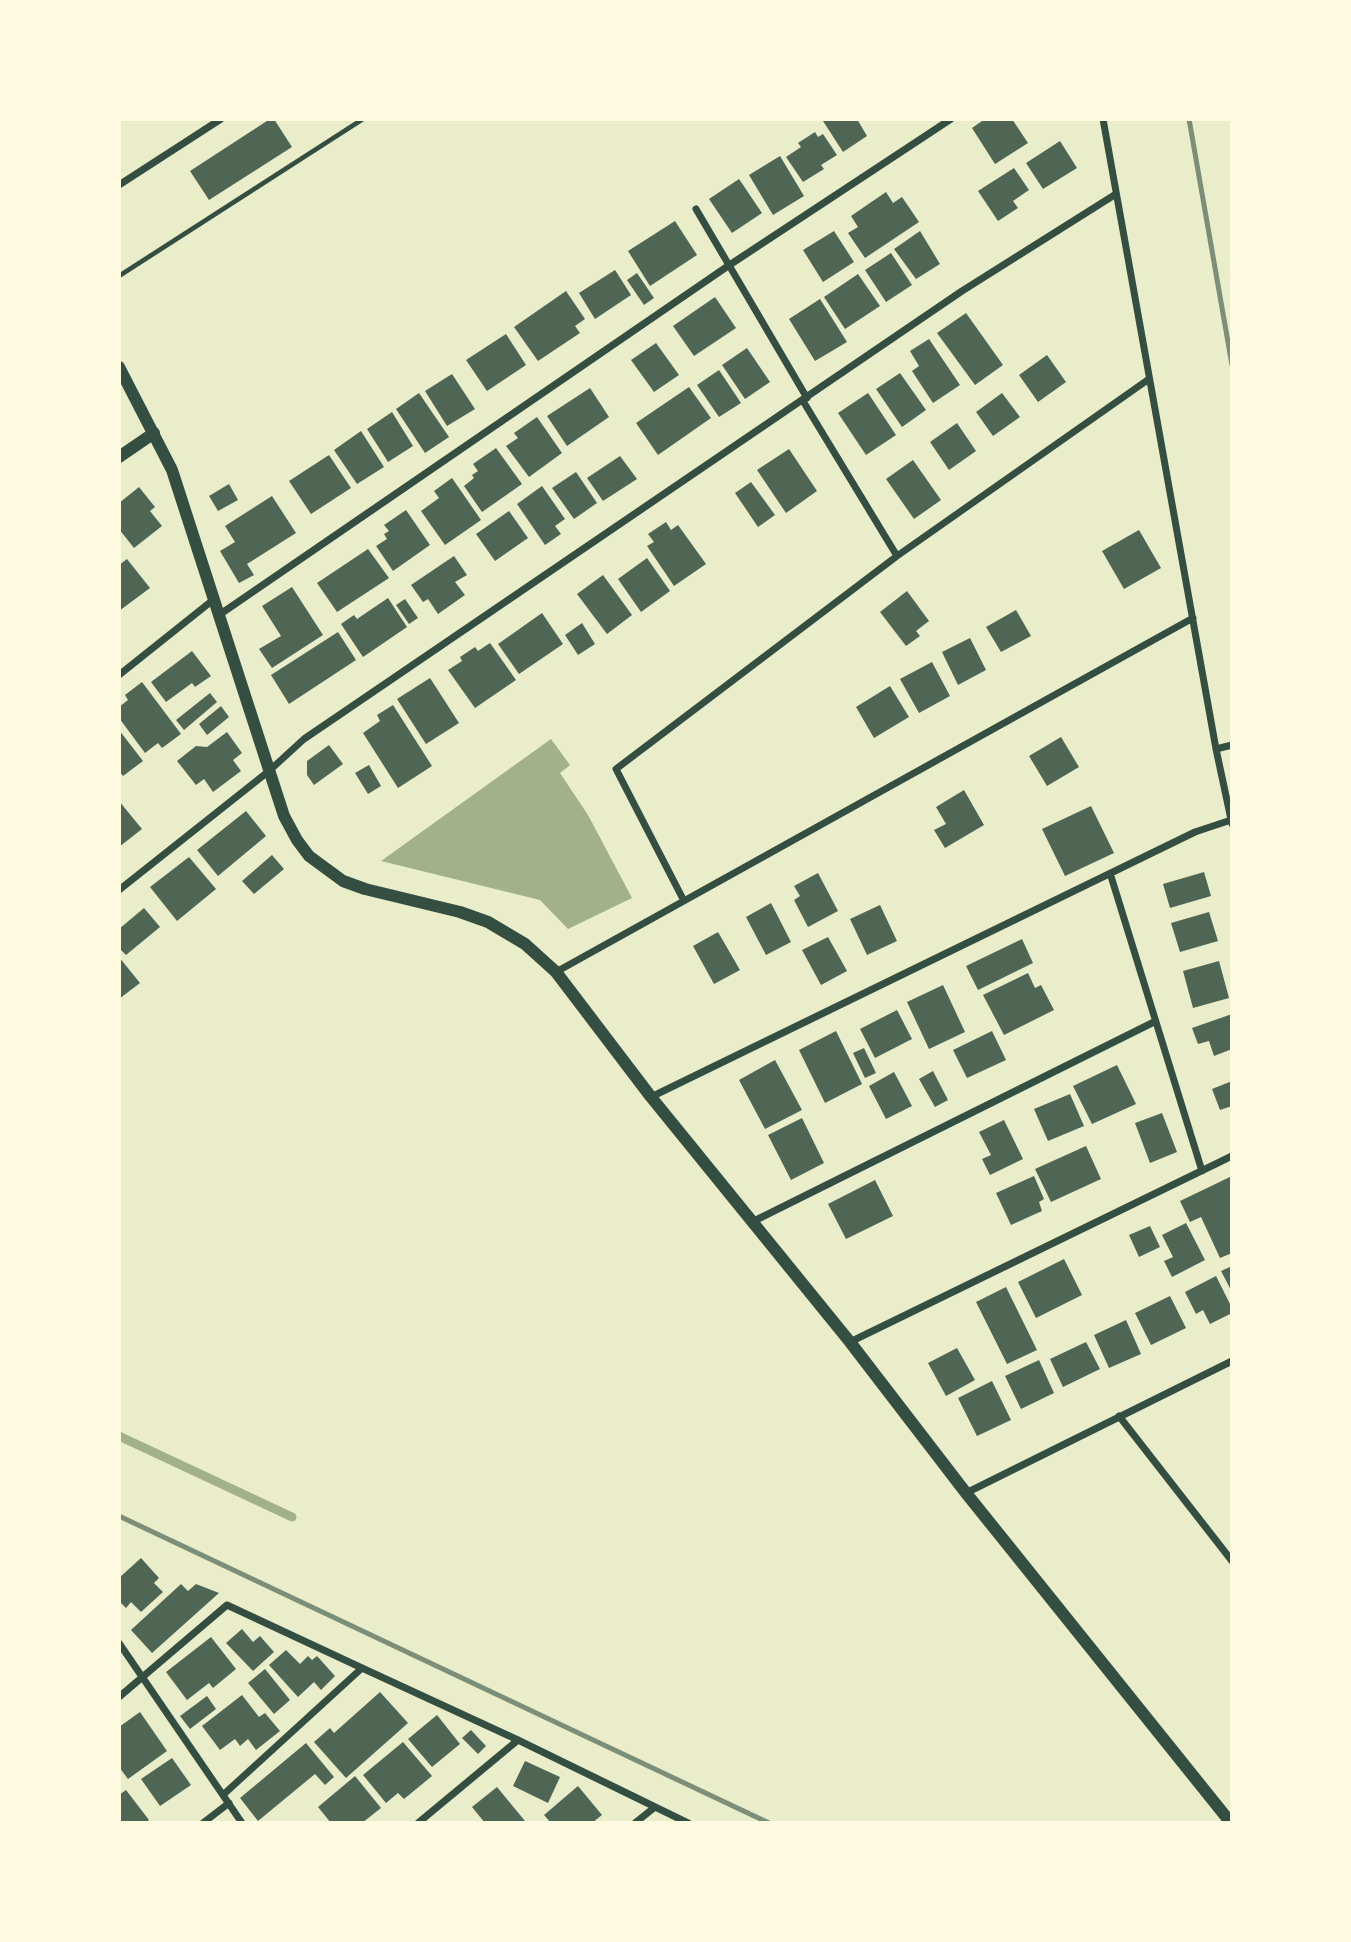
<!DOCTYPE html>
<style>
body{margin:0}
#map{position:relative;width:1351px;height:1942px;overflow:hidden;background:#e9edc9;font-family:"Noto Sans",sans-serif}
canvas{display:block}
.frame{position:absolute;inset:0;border:121px solid #fefae0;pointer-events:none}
</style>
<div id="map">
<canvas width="1351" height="1942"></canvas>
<div class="frame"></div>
</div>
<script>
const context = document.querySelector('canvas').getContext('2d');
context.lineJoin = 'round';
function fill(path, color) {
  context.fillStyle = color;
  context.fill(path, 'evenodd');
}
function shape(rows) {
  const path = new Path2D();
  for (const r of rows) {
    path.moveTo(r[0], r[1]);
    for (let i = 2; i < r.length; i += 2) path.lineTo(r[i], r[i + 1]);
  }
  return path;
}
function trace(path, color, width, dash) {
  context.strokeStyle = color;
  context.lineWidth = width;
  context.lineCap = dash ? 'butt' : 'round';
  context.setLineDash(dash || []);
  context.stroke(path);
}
fill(shape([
 [551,739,570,765,560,773,588,815,632,898,568,929,540,900,381,861]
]), '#a3b18a');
trace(shape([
 [119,1436,292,1517]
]), '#a3b18a', 9);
fill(shape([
 [270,119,274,119,292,147,209,200,190,171],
 [827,119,857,119,867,136,843,152,823,121],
 [985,119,1012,119,1028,143,995,164,972,128],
 [815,132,818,137,823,134,837,155,821,165,824,169,803,182,786,157,801,147,798,143],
 [1060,141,1077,168,1043,189,1026,163],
 [780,156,804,196,773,215,749,175],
 [1014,168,1029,190,1013,201,1018,208,998,221,978,191],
 [739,179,762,213,732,233,709,199],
 [886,192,893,203,902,197,919,222,865,258,848,233,858,227,851,216],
 [675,221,697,255,650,286,628,251],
 [834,231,854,262,823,282,803,250],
 [920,231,940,264,916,279,894,249],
 [891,253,912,285,886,302,865,270],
 [615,270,631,295,595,319,579,293],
 [637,273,654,298,644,305,627,280],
 [858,274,880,306,845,329,824,297],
 [566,291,585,319,575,326,580,333,538,361,514,327],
 [715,297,736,328,694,356,673,326],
 [820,299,847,342,815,361,789,319],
 [966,313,1003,365,975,385,937,333],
 [506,334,526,365,487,391,466,360],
 [929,339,960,385,933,403,912,371,919,366,910,351],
 [656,343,679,375,654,392,631,360],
 [747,348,770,382,745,399,722,365],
 [1047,355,1066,382,1038,402,1019,375],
 [719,370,741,403,719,417,697,385],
 [900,373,926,410,902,427,876,389],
 [452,374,475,409,447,426,425,391],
 [689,387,711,418,658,455,636,423],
 [590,388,609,417,567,446,547,416],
 [419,393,449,437,425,453,396,409],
 [868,393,896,435,866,455,838,413],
 [1002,393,1020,417,993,436,976,412],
 [392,412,413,446,388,462,367,429],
 [537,417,562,453,529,477,506,446,518,438,514,433],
 [957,423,976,451,949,470,930,442],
 [361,431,384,467,357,484,334,450],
 [496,448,522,484,482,512,464,486,474,478,472,475,478,471,473,464],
 [789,449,817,491,786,513,757,470],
 [329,455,351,488,311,514,289,481],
 [620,456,637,479,603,501,587,478],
 [913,460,941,500,914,519,886,479],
 [576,472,597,503,574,519,552,488],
 [452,478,481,520,445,545,421,511,439,498,434,491],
 [751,482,775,515,758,527,735,493],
 [229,484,238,500,218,511,209,496],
 [542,486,565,519,555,526,561,534,545,545,517,504],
 [139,487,155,507,150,511,162,526,134,548,119,529,119,514,121,513,119,503],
 [272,496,296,533,247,564,254,575,239,583,220,551,235,542,225,526],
 [406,510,430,545,393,571,376,546,387,539,384,534,389,531,384,525],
 [509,511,528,538,495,561,476,534],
 [666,522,671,530,678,525,706,564,674,586,647,546,654,542,648,534],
 [1139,530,1161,568,1124,589,1102,551],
 [368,549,389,578,337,612,317,583],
 [454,556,467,575,455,582,465,595,438,614,428,599,423,602,411,585],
 [647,558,670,591,641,612,618,579],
 [127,559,150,588,119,611,119,565],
 [603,575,632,615,607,634,577,594],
 [292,587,323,635,272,668,259,649,281,636,262,606],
 [907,591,929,621,916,631,920,636,906,646,880,612],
 [388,598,407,627,363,657,341,624,354,615,357,619],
 [405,599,418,618,409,624,396,605],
 [1016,610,1031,636,1001,652,986,627],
 [542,613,563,644,519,674,498,644],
 [582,623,595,644,578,655,565,635],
 [338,632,356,660,289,704,271,675],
 [970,638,986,670,958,685,942,652],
 [490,643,516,680,475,708,448,670,462,661,460,657,475,647,478,651],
 [192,651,211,676,195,687,192,683,166,702,151,682],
 [932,662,950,696,919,713,900,679],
 [430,678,459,723,426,744,397,699],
 [142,682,181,734,162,748,158,743,145,753,119,718,119,707,128,700,125,695],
 [890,686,909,717,874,738,856,707],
 [210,693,217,702,184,730,176,720],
 [393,705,432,766,398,788,363,733,380,721,377,715],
 [221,706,229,717,207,735,199,724],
 [119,730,143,761,123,776,119,771],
 [227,732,242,753,233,760,241,771,213,792,204,779,196,785,177,761,196,746,207,747],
 [1061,737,1079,767,1047,786,1029,756],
 [329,745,343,764,314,785,307,775,307,761],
 [369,765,381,786,368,794,355,773],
 [964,790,984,825,945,848,934,830,946,824,936,807],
 [119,801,142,829,119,847],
 [1091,806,1114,853,1065,876,1042,829],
 [246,811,266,836,218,876,197,850],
 [272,855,284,869,254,894,242,881],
 [189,857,216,889,177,921,150,887],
 [1204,872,1211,896,1170,908,1163,884],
 [818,873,838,911,808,927,794,900,800,896,794,886],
 [771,903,791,942,766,955,746,917],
 [880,905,897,941,867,955,850,919],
 [144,908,160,927,126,955,119,948,119,929],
 [1209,912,1218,941,1180,952,1171,923],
 [718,932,740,970,714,984,693,946],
 [828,937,847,971,821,985,802,950],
 [1022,939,1033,963,978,990,966,966],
 [119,957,140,983,119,999],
 [1219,961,1229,998,1193,1008,1183,971],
 [1028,973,1035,988,1041,985,1054,1010,1004,1035,983,995],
 [943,985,965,1032,929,1049,907,1002],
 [897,1010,912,1039,875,1058,860,1029],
 [1232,1014,1232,1049,1214,1056,1209,1041,1198,1044,1192,1028],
 [836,1031,862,1084,825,1103,799,1050],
 [992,1031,1006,1060,967,1078,953,1050],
 [864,1048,876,1073,865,1078,853,1053],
 [775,1060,802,1110,765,1129,739,1080],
 [1117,1065,1136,1104,1092,1124,1073,1086],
 [933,1071,948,1100,935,1107,919,1079],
 [894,1072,912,1106,886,1119,869,1086],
 [1232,1081,1232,1106,1220,1110,1212,1089],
 [1070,1094,1084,1126,1048,1141,1034,1109],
 [1162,1113,1177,1152,1150,1163,1135,1123],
 [802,1118,824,1163,791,1180,768,1135],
 [1004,1120,1023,1159,990,1175,982,1159,991,1155,979,1132],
 [1086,1146,1101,1179,1051,1202,1035,1169],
 [1034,1176,1044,1199,1039,1202,1042,1211,1011,1225,996,1193],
 [1232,1176,1232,1253,1220,1258,1201,1217,1190,1222,1180,1201],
 [875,1180,893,1216,846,1239,828,1204],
 [1186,1223,1205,1260,1172,1277,1164,1261,1173,1257,1162,1235],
 [1150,1226,1160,1247,1139,1257,1129,1235],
 [1064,1259,1082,1295,1036,1318,1018,1282],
 [1232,1266,1232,1292,1221,1271],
 [1216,1276,1232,1308,1232,1313,1210,1324,1203,1310,1196,1314,1185,1292],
 [1006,1287,1037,1350,1007,1364,976,1302],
 [1170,1296,1186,1328,1151,1345,1135,1313],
 [1126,1320,1141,1354,1109,1368,1094,1335],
 [1086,1342,1100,1369,1063,1387,1050,1359],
 [957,1348,975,1380,946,1396,928,1363],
 [1039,1360,1054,1393,1021,1409,1005,1376],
 [992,1381,1011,1420,977,1436,958,1398],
 [141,1558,159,1578,154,1583,163,1592,141,1612,131,1602,126,1608,119,1601,119,1578],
 [181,1584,188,1591,196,1584,219,1593,152,1653,131,1630],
 [242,1629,253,1642,260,1636,274,1652,253,1671,226,1643],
 [211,1637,236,1669,213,1688,209,1683,187,1700,166,1672],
 [286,1650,300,1664,308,1656,312,1660,317,1656,335,1676,321,1690,314,1682,298,1697,269,1665],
 [265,1669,290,1700,274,1714,248,1683],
 [380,1692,408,1723,346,1778,314,1742,330,1728,334,1733],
 [242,1695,259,1717,265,1713,280,1731,256,1750,248,1739,240,1746,235,1739,220,1750,202,1726],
 [207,1696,216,1709,190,1729,180,1716],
 [140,1712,167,1751,128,1779,119,1767,119,1727],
 [437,1715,460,1744,432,1767,408,1739],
 [471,1730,486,1746,478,1754,462,1738],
 [403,1742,432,1776,404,1799,398,1793,386,1803,363,1775],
 [306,1743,334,1777,325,1785,315,1774,258,1821,240,1798],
 [172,1758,191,1785,160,1806,141,1779],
 [525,1761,560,1777,548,1803,513,1786],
 [355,1776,381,1808,362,1823,331,1823,318,1807],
 [578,1786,602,1815,592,1823,551,1823,544,1815],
 [497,1787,525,1821,522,1823,485,1823,472,1807],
 [126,1790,149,1820,145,1823,119,1823,119,1795]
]), '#4f6655');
trace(shape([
 [119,276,363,119]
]), '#344e41', 4.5);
trace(shape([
 [1103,119,1216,749],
 [119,185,221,119],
 [696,209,807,398],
 [803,401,897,556],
 [219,615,728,266,951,119],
 [119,675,213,600],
 [1232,745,1216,749,1232,824],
 [1110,873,1202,1171],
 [119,890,269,771,304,739,962,291,1116,194],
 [684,901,616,769,897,556,1149,379],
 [556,972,1193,618],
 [651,1097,1195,832,1231,820],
 [752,1222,1154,1022],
 [850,1342,1232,1156],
 [1119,1416,1232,1561],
 [966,1493,1232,1361],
 [119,1643,242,1823],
 [119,1697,227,1605,362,1668],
 [224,1794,362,1668,518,1740,688,1823],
 [203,1823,229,1803],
 [418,1823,518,1740],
 [635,1823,655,1807]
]), '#344e41', 7);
trace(shape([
 [119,367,172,470,284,816,297,840,309,856,343,881,365,889,460,912,488,922,525,944,556,972,651,1097,850,1342,966,1493,1231,1823],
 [119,457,154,433]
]), '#344e41', 12);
trace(shape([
 [1189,119,1232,365],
 [119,1516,769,1823]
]), '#7c8e77', 5);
</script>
